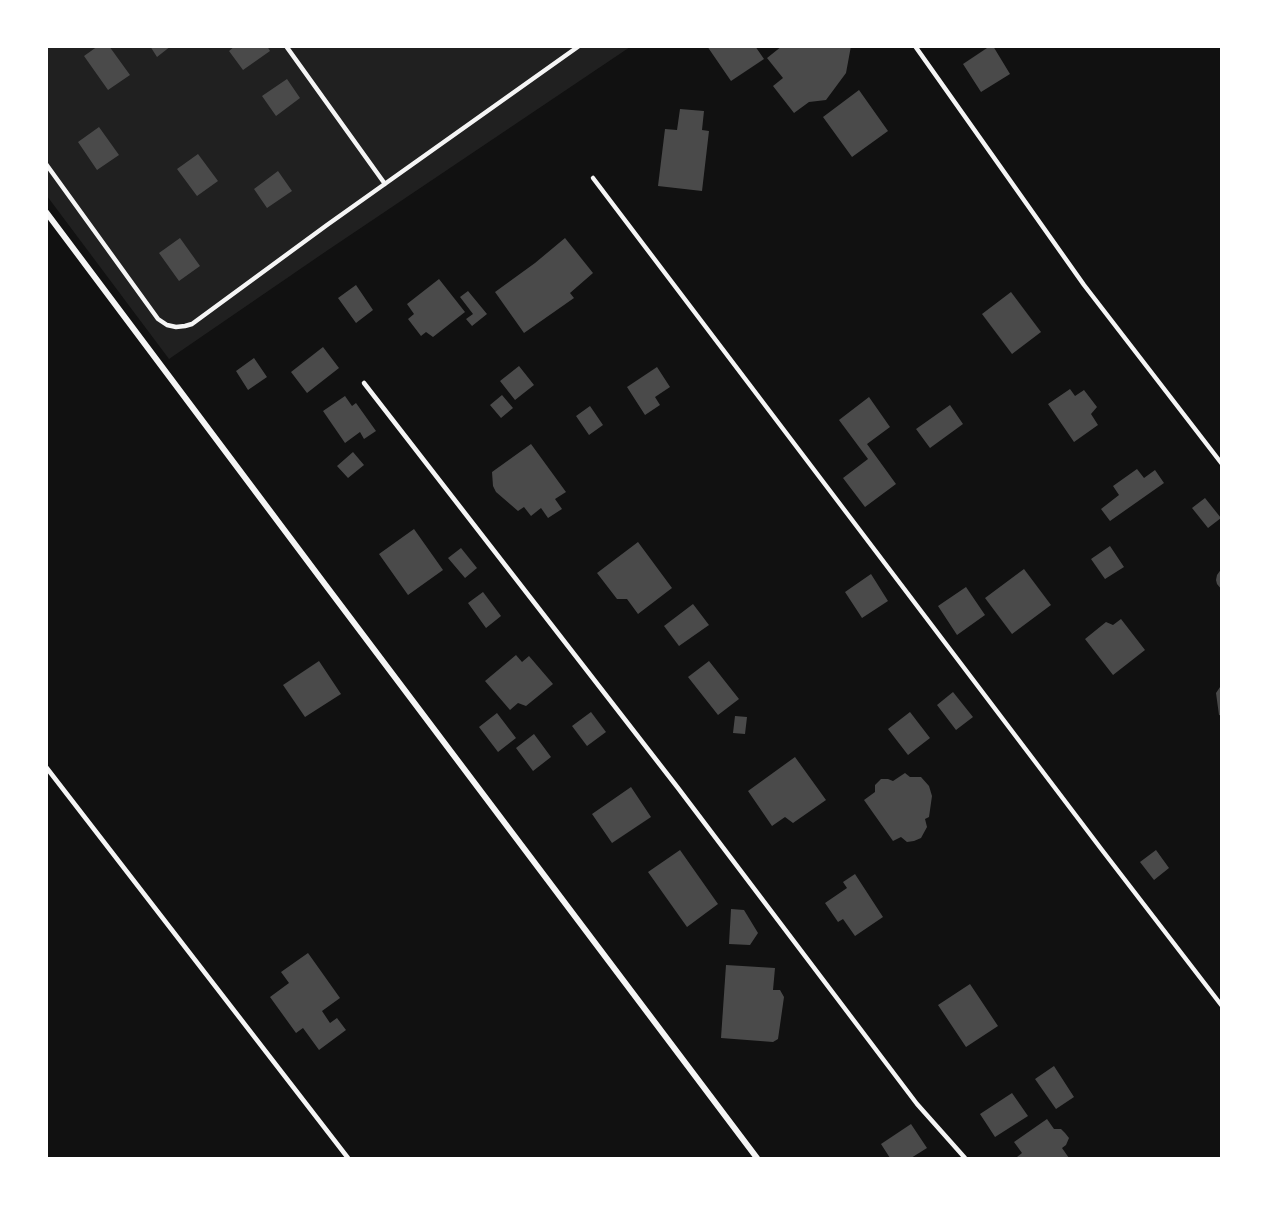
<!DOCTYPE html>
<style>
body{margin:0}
#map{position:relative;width:1268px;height:1205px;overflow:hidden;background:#111;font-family:"Sofia Sans Condensed",sans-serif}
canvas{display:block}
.frame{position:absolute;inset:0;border:48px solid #fff;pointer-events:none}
</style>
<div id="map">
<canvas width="1268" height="1205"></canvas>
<div class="frame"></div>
</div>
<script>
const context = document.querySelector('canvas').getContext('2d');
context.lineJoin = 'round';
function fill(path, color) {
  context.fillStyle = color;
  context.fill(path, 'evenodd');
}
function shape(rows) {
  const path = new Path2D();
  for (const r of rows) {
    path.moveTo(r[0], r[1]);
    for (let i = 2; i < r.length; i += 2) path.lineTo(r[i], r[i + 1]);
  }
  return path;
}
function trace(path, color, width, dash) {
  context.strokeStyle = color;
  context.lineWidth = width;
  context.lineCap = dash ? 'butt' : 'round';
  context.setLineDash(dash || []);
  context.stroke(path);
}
fill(shape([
 [46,47,630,47,325,252,169,359,47,196]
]), '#202020');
fill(shape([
 [98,46,109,46,130,75,108,90,84,56],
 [150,46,171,46,157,57],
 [235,46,267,46,270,51,243,70,229,51],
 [707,46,755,46,764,59,731,81],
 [782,46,851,46,846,73,826,100,809,102,794,113,773,86,783,78,767,58],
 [990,46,993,46,1010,74,981,92,963,64],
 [287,79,300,98,276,116,262,96],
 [859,90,888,131,852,157,823,117],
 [680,109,704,111,702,130,709,131,702,191,658,186,665,129,677,130],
 [99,127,119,155,97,170,78,142],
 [198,154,218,181,197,196,177,169],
 [278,171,292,191,267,208,254,189],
 [180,238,200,266,179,281,159,253],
 [565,238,593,273,570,293,574,298,524,333,495,292,535,263],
 [439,279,465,312,433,337,426,332,421,336,408,319,414,314,407,304],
 [356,285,373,310,356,323,338,298],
 [468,291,487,314,472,326,466,319,473,314,460,297],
 [1011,292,1041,332,1012,354,982,314],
 [323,347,339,368,307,393,291,372],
 [254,358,267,377,248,390,236,371],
 [519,366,534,385,515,400,500,381],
 [657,367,670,387,655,397,660,405,645,415,627,387],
 [1070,389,1075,396,1084,390,1097,407,1091,414,1098,425,1074,442,1048,404],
 [502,395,513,408,501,418,490,405],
 [345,396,352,406,356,403,376,431,364,439,360,432,345,443,323,411],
 [869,397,890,427,867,444,896,484,865,507,843,478,868,459,839,420],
 [950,405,963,424,930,448,916,429],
 [590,406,603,425,589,435,576,416],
 [531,444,566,492,555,499,562,509,548,518,541,508,531,516,524,507,518,511,496,492,493,486,492,472],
 [353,452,364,465,348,478,337,466],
 [1137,469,1144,478,1155,470,1164,483,1110,521,1101,509,1119,495,1113,486],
 [1205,498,1221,518,1208,528,1192,508],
 [414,529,443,570,408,595,379,554],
 [638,542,672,588,638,614,627,599,617,599,597,573],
 [1110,546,1124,567,1105,579,1091,559],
 [461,548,477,568,465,578,448,558],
 [1222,568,1222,590,1217,584,1216,580,1217,575],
 [1024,569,1051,605,1012,634,985,598],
 [871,574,888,601,862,618,845,592],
 [966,587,985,615,957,635,938,606],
 [483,592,501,616,486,628,468,603],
 [693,604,709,625,679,646,664,626],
 [1121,619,1145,650,1113,675,1085,639,1106,622,1113,625],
 [516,655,522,662,529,656,553,684,526,706,518,703,510,710,485,681],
 [319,661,341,694,305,717,283,685],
 [709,661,739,699,718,715,688,677],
 [1222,684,1222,716,1219,715,1216,693],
 [953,692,973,717,956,730,937,705],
 [591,712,606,732,587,746,572,726],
 [910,712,930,738,908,755,888,729],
 [497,713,516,738,498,752,479,727],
 [735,716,747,717,745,734,733,733],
 [534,734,551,757,533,771,516,748],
 [795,757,826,800,793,823,785,817,772,826,748,791],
 [905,773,910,777,921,777,929,786,932,796,929,817,925,819,927,827,921,838,914,841,907,842,901,837,893,841,864,800,875,792,875,785,881,779,888,779,893,781],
 [631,787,651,817,612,843,592,814],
 [680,850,718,904,687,927,648,872],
 [1156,850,1169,868,1154,880,1140,862],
 [855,874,883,917,855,936,843,919,838,922,825,903,847,888,843,882],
 [731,909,744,910,758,933,750,945,729,944],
 [308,953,340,998,322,1011,330,1023,337,1018,346,1030,319,1050,303,1028,296,1033,270,997,289,983,281,972],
 [726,965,775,968,773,990,780,990,784,997,778,1039,773,1042,721,1038],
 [970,984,998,1026,966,1047,938,1005],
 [1054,1066,1074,1097,1056,1109,1035,1079],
 [1012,1093,1028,1116,995,1137,980,1114],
 [1047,1119,1054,1129,1061,1129,1065,1133,1069,1138,1066,1145,1062,1148,1069,1158,1018,1158,1017,1157,1022,1153,1014,1142],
 [911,1124,927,1148,911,1158,890,1158,881,1144]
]), '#4a4a4a');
trace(shape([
 [286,46,385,184],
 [915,46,1084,285,1222,464],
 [46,164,158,319,167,325,176,327,185,326,192,324,327,225,579,46],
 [593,178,1102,850,1222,1006],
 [364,383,678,788,917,1104,965,1158],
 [46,767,348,1158]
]), '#f5f5f5', 4.5);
trace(shape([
 [46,212,324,583,757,1158]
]), '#f5f5f5', 6);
</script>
